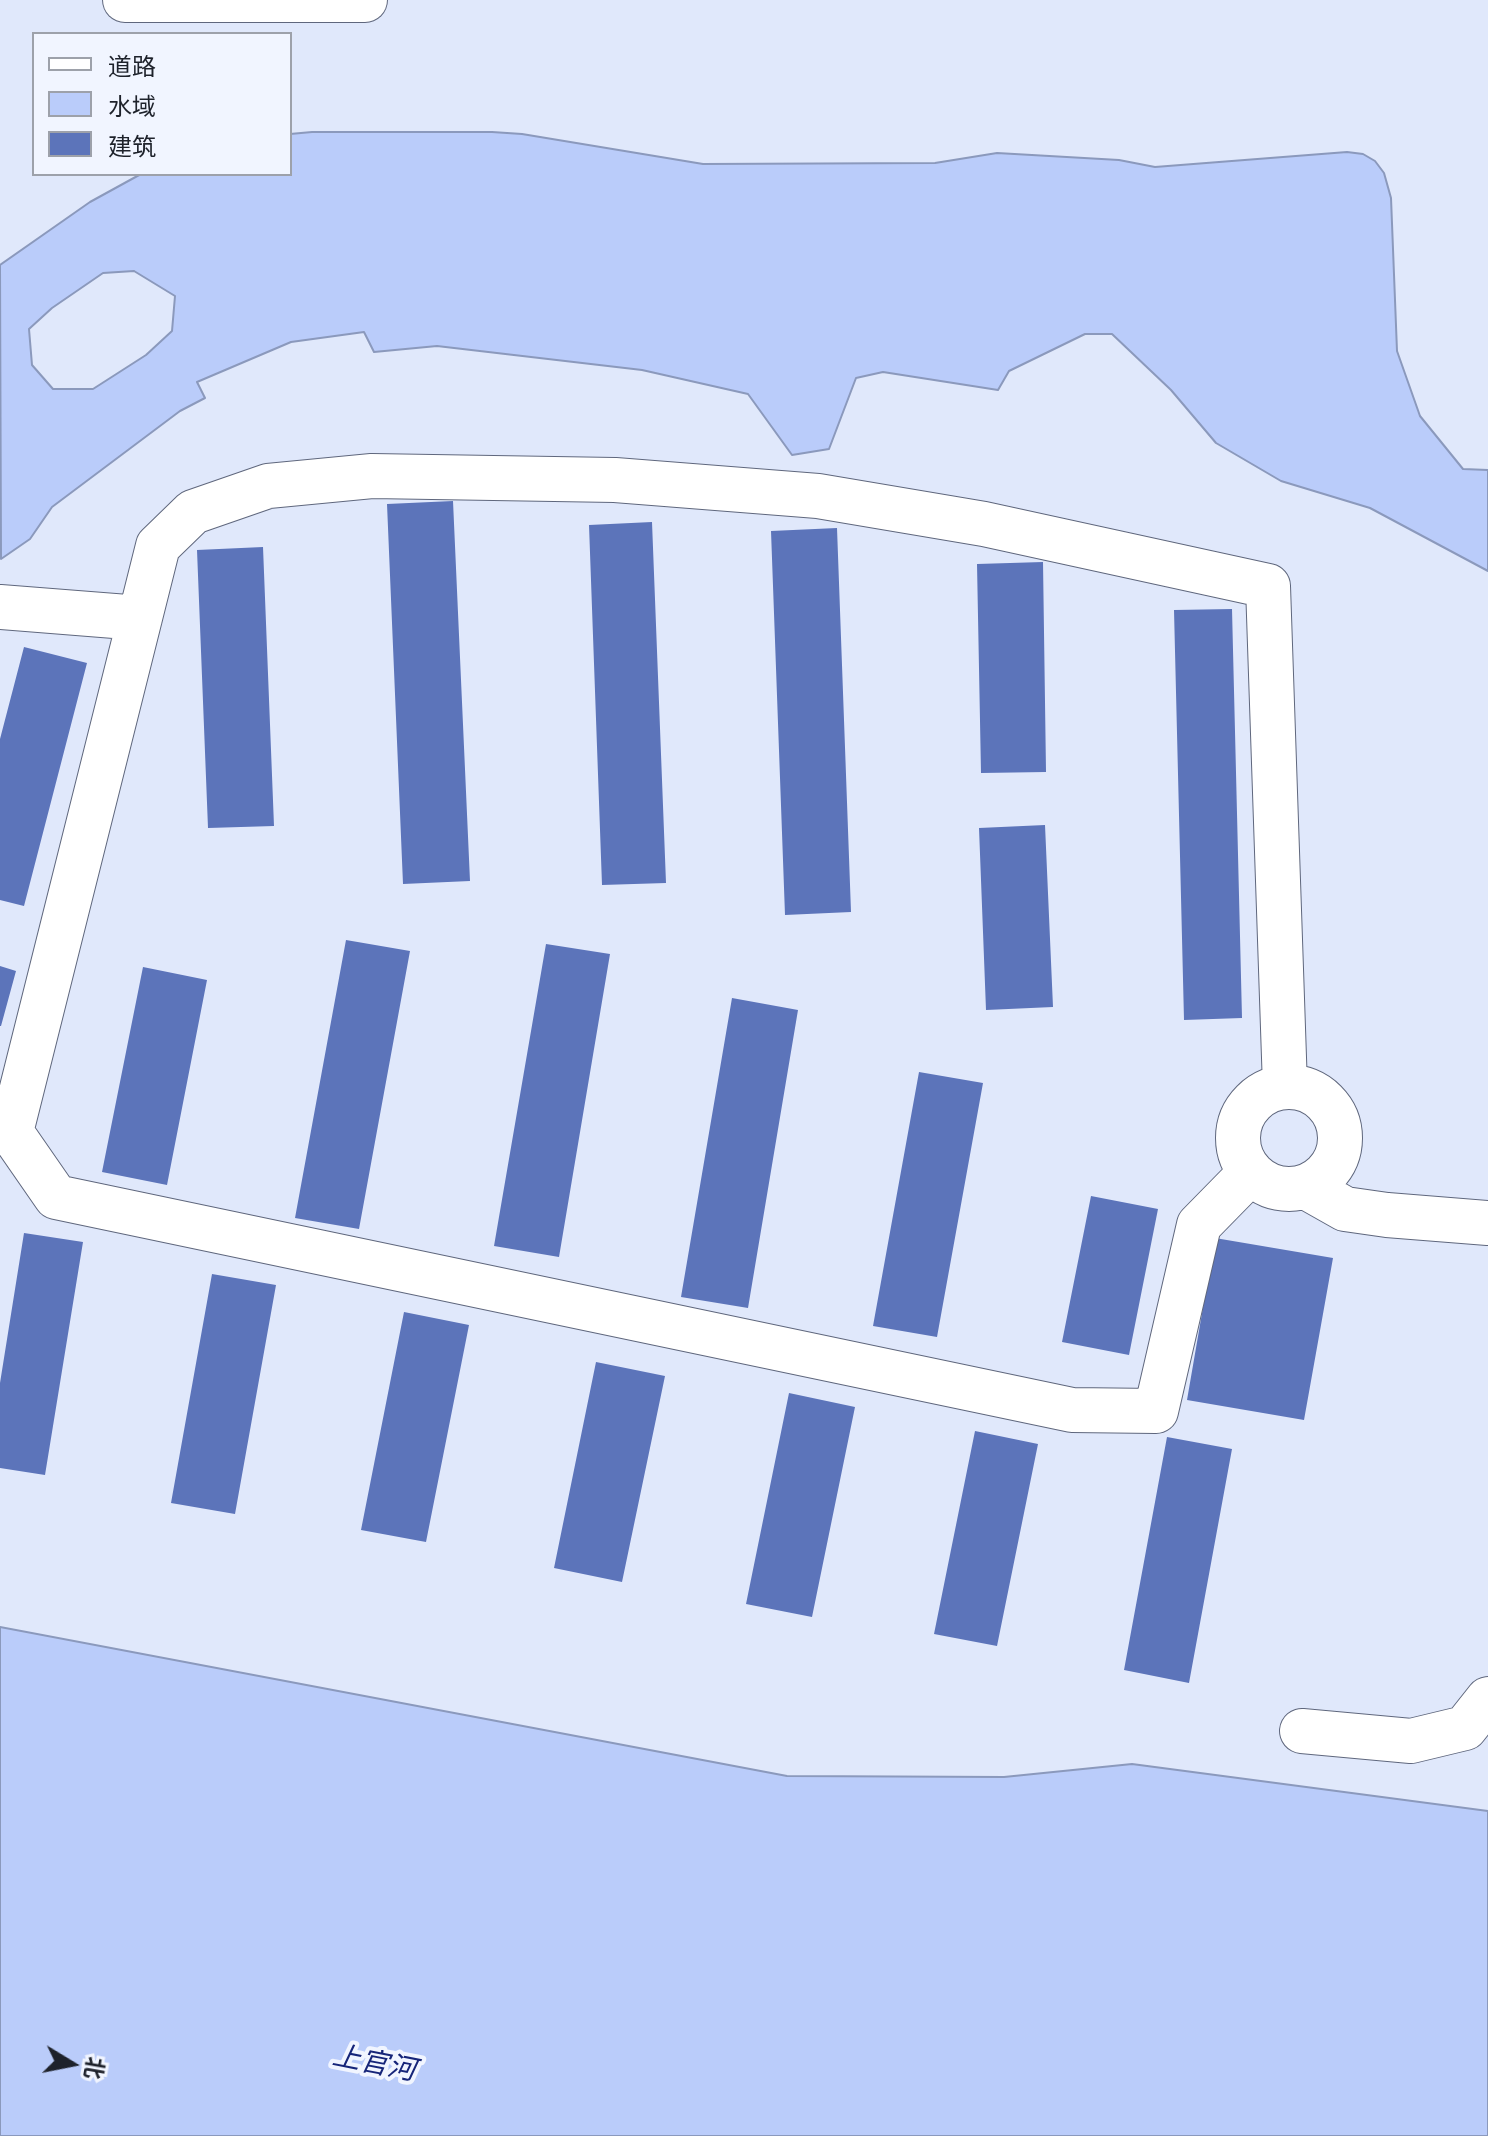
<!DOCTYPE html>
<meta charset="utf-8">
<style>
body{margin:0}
#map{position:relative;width:1488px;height:2136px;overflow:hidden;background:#e0e8fb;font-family:"Noto Serif","Noto Sans SC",serif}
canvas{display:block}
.legend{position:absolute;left:32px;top:32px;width:260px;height:144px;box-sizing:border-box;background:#f1f5ff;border:2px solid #9da1aa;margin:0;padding:10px 14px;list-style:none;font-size:24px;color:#1e222b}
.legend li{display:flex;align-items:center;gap:16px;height:40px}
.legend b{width:40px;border:2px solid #9da1aa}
.north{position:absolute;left:32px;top:2024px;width:80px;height:80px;-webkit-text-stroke:6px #f1f5ff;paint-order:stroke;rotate:100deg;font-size:22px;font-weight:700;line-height:32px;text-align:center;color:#1e222b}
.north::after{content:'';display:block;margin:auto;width:28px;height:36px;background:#1e222b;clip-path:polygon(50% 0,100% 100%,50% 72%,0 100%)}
</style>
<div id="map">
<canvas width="1488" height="2136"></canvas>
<ul class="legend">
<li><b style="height:10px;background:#fff"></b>道路</li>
<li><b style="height:22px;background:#baccfa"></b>水域</li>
<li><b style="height:22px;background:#5c74ba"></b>建筑</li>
</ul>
<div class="north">北</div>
</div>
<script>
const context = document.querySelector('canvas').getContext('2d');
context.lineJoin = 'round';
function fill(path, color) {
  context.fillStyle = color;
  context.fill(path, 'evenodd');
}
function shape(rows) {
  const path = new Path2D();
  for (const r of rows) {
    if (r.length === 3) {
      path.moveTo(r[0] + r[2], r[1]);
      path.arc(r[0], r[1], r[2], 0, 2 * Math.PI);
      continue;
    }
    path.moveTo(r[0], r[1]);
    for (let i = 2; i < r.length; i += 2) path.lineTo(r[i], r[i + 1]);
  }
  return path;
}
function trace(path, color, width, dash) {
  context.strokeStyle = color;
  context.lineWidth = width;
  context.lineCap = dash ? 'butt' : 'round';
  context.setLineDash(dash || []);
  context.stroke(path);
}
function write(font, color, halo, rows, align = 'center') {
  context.font = font + ' "Noto Serif","Noto Sans SC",serif';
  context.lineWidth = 8;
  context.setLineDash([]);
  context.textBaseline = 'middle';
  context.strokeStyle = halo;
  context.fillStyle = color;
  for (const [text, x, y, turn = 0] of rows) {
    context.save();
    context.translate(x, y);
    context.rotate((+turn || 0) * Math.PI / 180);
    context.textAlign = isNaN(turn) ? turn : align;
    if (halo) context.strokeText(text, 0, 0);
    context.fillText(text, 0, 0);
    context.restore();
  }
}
const water = shape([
 [312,132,492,132,522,134,703,164,935,163,997,153,1119,160,1155,167,1347,152,1363,154,1375,161,1384,173,1391,198,1397,351,1420,416,1463,469,1488,470,1488,571,1370,508,1281,481,1216,443,1171,390,1112,334,1085,334,1009,371,998,390,883,372,856,378,829,449,792,455,748,394,642,370,437,346,374,352,364,332,291,342,197,382,205,398,180,411,52,507,30,539,1,559,0,265,90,202,141,174,290,174,290,134,312,132],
 [134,271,175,296,172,331,146,355,93,389,53,389,32,365,29,329,52,308,103,273,134,271],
 [0,1627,787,1776,1004,1777,1132,1764,1488,1811,1488,2136,0,2136,0,1627]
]);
fill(water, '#baccfa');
trace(water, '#8b99bc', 2);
fill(shape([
 [453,501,470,881,403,884,387,504],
 [652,522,666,883,602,885,589,525],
 [837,528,851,912,785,915,771,531],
 [263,547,274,826,208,828,197,550],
 [1043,562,1046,772,981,773,977,564],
 [1232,609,1242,1018,1184,1020,1174,610],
 [24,647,87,663,24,906,0,900,0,739],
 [1045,825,1053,1007,986,1010,979,828],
 [346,940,410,951,359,1229,295,1218],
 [546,944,610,954,559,1257,494,1246],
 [0,966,16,971,1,1026,0,1026],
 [143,967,207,980,167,1185,102,1172],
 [732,998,798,1010,748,1308,681,1297],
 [919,1072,983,1083,937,1337,873,1326],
 [1091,1196,1158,1209,1129,1355,1062,1342],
 [24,1233,83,1242,45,1475,0,1468,0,1383],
 [1215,1238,1333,1258,1304,1420,1187,1400],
 [212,1274,276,1285,235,1514,171,1503],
 [404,1312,469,1325,426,1542,361,1530],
 [596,1362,665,1376,622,1582,554,1568],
 [789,1393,855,1407,812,1617,746,1604],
 [975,1431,1038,1444,997,1646,934,1634],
 [1167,1437,1232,1449,1189,1683,1124,1670]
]), '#5c74ba');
const minor = shape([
 [0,607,140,618],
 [1289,1138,51],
 [1251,1172,1199,1225,1156,1411,1072,1410,56,1197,11,1132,158,546,193,512,268,486,372,476,615,480,818,496,984,524,1268,586,1285,1087],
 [1306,1187,1345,1209,1387,1215,1488,1223],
 [1302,1731,1411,1741,1465,1728,1488,1699]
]);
const major = shape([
 [125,0,365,0]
]);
trace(minor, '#5f677d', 46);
trace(major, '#5f677d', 46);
trace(minor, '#fff', 44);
trace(major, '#fff', 44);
write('italic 28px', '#162579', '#f1f5ff', [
 ["上官河",374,2064,11]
]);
</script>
